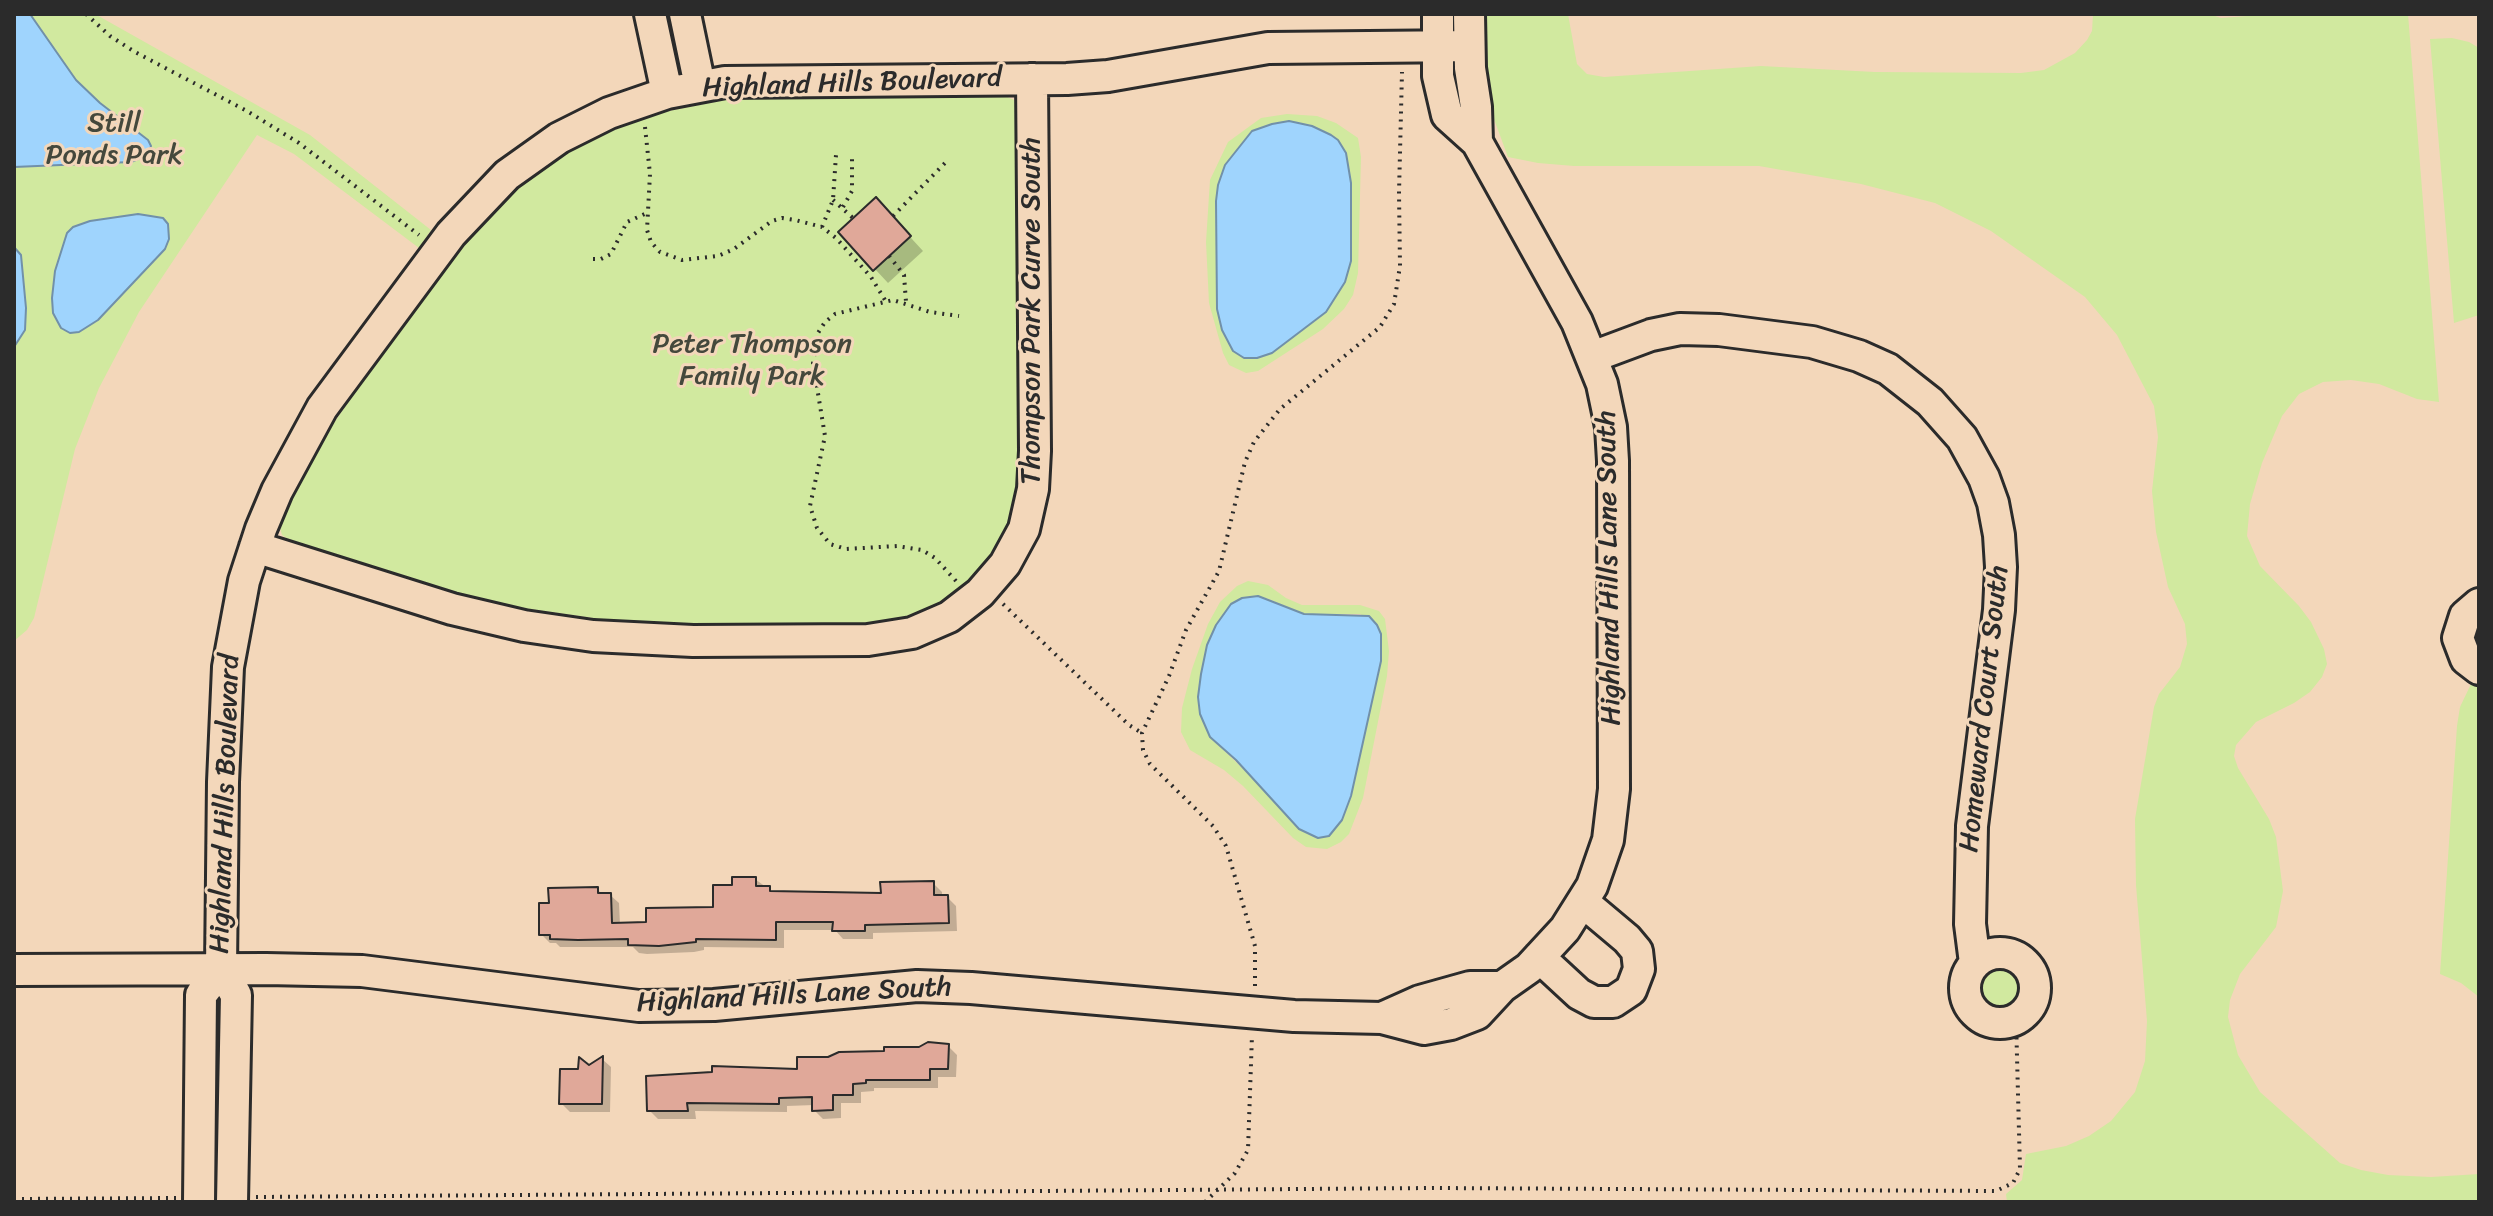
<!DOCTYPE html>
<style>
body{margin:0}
#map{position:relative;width:2493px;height:1216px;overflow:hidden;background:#f3d7ba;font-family:Sriracha,sans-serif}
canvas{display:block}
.frame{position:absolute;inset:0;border:16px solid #2b2b2b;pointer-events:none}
</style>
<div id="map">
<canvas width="2493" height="1216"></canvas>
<div class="frame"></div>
</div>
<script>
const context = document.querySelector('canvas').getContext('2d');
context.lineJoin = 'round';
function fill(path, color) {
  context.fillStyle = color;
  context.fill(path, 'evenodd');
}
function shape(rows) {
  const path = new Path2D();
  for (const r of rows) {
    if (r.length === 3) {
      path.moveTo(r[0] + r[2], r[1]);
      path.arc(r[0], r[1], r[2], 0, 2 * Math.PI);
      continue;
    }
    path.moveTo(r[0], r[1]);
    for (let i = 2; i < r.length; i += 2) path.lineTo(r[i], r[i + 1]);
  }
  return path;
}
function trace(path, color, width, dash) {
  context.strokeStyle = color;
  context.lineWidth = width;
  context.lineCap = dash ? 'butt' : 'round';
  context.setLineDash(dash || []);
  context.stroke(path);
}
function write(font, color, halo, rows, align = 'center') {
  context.font = font + ' Sriracha,sans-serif';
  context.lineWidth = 6;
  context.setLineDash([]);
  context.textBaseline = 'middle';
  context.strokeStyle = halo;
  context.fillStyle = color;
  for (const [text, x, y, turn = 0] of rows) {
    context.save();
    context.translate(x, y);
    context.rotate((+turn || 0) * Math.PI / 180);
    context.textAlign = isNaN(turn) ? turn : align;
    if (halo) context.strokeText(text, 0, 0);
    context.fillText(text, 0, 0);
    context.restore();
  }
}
fill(shape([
 [14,14,95,14,310,135,431,230,419,248,294,154,257,135,139,312,99,388,75,449,34,618,27,630,14,641],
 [1484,14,1568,14,1577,64,1587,74,1604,77,1761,66,1875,72,2021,73,2044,70,2075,53,2087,40,2092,31,2093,14,2209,14,2221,18,2273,14,2408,14,2439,402,2417,399,2379,384,2351,380,2323,382,2299,394,2282,416,2262,463,2250,504,2247,536,2260,566,2299,606,2311,622,2324,649,2327,664,2322,677,2310,692,2294,703,2256,722,2236,745,2234,756,2238,768,2269,819,2276,837,2283,891,2276,927,2240,974,2230,1000,2228,1017,2238,1055,2260,1092,2340,1163,2361,1170,2388,1175,2431,1177,2479,1174,2479,1202,2007,1202,2006,1194,2022,1180,2026,1154,2066,1146,2089,1136,2111,1121,2135,1092,2145,1061,2147,1021,2136,885,2135,819,2154,707,2159,694,2180,667,2187,644,2185,624,2168,587,2156,532,2152,491,2158,437,2154,406,2117,335,2085,297,1991,231,1935,203,1861,184,1759,166,1574,166,1538,163,1508,157,1485,95,1482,28],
 [2452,38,2469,42,2479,48,2479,315,2454,323,2430,39],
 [1003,95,1014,100,1017,109,1019,457,1017,492,1010,520,990,556,968,581,942,601,906,617,870,623,694,625,614,621,522,608,432,587,291,541,282,535,280,528,284,515,317,447,381,355,468,241,500,204,530,178,568,152,598,136,658,113,730,99],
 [1287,114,1317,116,1336,123,1358,138,1361,157,1358,273,1353,295,1344,309,1323,329,1258,371,1246,373,1229,365,1223,353,1209,303,1206,242,1210,180,1228,142,1261,118],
 [1272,124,1326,312,1272,353,1244,358,1217,309,1216,201,1252,131],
 [1248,581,1268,585,1286,598,1302,605,1360,605,1379,611,1385,619,1389,651,1387,676,1363,798,1349,834,1341,842,1327,849,1306,847,1293,838,1243,786,1224,770,1190,750,1181,732,1182,708,1192,669,1208,624,1220,602,1237,586],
 [1266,598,1304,614,1360,614,1377,625,1381,634,1381,661,1351,796,1261,786,1210,737,1198,697,1207,645],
 [2471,684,2479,686,2479,997,2461,983,2440,974,2457,726,2460,707],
 [2000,988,18],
 [212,999,224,999,220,1189,216,1190,213,1190]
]), '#d1e99f');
const water = shape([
 [14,14,30,14,76,80,100,103,148,140,151,146,148,155,131,162,14,167,14,14],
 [1289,121,1312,126,1331,135,1338,140,1346,153,1351,183,1351,261,1345,282,1326,312,1272,353,1257,358,1244,358,1233,351,1222,330,1217,309,1216,201,1218,185,1225,165,1252,131,1272,124,1289,121],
 [138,214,163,218,168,224,169,239,165,249,98,320,79,332,70,333,61,328,53,313,52,298,55,271,67,233,73,227,90,221,138,214],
 [14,247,21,255,26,308,25,330,14,347,14,247],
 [1258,596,1304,614,1369,616,1377,625,1381,634,1381,661,1351,796,1342,820,1329,836,1318,838,1299,829,1236,760,1210,737,1200,714,1198,697,1201,674,1207,645,1216,625,1231,604,1242,598,1258,596]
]);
fill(water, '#9fd4fd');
trace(water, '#7190a9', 2);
fill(shape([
 [889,214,923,251,888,283,875,269],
 [755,879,774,893,883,895,933,883,942,892,942,897,947,897,956,906,957,931,873,933,873,939,843,939,835,930,784,930,784,948,704,947,704,950,694,952,647,954,639,953,633,947,560,947,556,943,550,943,541,934,551,905,597,889,603,895,610,895,619,903,620,925,648,924,715,909,734,887],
 [948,1046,957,1055,956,1077,938,1077,938,1088,874,1088,874,1091,861,1092,861,1103,841,1103,841,1118,823,1119,814,1110,814,1105,787,1106,787,1112,695,1111,696,1119,658,1119,649,1110,799,1071,829,1059],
 [602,1059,611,1067,610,1112,570,1112,561,1103,580,1071]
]), '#0003');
const building = shape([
 [876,197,911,236,873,271,838,232,876,197],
 [732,877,756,877,756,886,770,886,770,891,881,893,880,882,934,881,934,895,948,895,949,923,865,925,865,931,832,931,833,922,776,922,776,940,696,939,696,942,659,946,628,945,628,939,578,940,550,939,550,935,539,935,539,903,549,903,548,888,598,887,598,893,611,893,612,923,646,922,646,908,713,907,713,885,732,885,732,877],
 [928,1042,949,1044,948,1069,930,1069,930,1080,866,1080,866,1083,853,1084,853,1095,833,1095,833,1110,812,1111,812,1097,779,1098,779,1104,687,1103,688,1111,647,1111,646,1076,712,1072,712,1066,797,1069,797,1057,828,1057,839,1052,884,1051,884,1047,919,1047,928,1042],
 [603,1056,602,1104,559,1104,560,1069,578,1069,579,1057,589,1065,603,1056]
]);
fill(building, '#e0a899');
trace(building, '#2b2b2b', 2);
const minor = shape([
 [650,14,667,93],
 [685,14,700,86],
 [1469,14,1470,68,1476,107,1477,142],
 [1592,357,1651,335,1680,329,1719,330,1812,342,1859,356,1888,369,1930,402,1962,438,1984,478,1993,503,1999,535,2001,567,1999,610,1972,826,1970,924,1975,963],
 [255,547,452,609,524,626,593,636,693,641,868,640,912,633,949,617,980,593,1005,564,1024,529,1033,489,1035,451,1032,79],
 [2479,604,2465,616,2458,638,2466,659,2479,669],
 [2000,988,35],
 [1539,957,1579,994,1594,1002,1613,1002,1631,990,1639,969,1637,951,1627,939,1583,902],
 [14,970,266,969,362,971,639,1006,714,1005,917,986,971,988,1294,1016,1382,1018,1424,1029,1451,1024,1477,1014,1502,987,1529,968,1565,929,1592,886,1608,840,1614,789,1613,461,1611,427,1602,384,1577,322,1477,142,1447,115,1438,76,1438,14],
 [1382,1018,1420,1001,1470,987,1502,987],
 [199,1202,201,995,221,969],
 [232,1202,236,995,221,969,223,782,228,667,244,581,261,529,277,491,322,408,451,234,507,175,559,138,609,113,667,93,725,82,1067,79,1108,76,1268,48,1469,46]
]);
trace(minor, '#2b2b2b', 36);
trace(shape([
 [86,14,110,36,135,52,247,111,299,143,419,235],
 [645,127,650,174,647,230,651,242,660,252,682,260,718,256,734,249,772,221,782,218,795,220,822,227,836,238,871,277,885,300],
 [833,200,853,218],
 [843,207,852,191,852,155],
 [893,216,946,162],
 [822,227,833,200,836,155],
 [889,256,904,275,906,302],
 [593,259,601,259,611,254,627,222,647,213],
 [814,349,842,350],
 [956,581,935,558,922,550,897,546,846,549,830,544,817,528,810,506,825,436,813,363,818,333,825,322,835,314,893,300,930,312,959,316],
 [1003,604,1129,725,1142,733],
 [1255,986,1255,946,1226,846,1213,826,1150,764,1143,750,1142,733,1169,676,1186,630,1219,571,1245,462,1254,442,1280,409,1380,327,1394,304,1400,266,1399,193,1402,72],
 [256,1197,1433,1188,1996,1191,2013,1183,2020,1169,2016,1019],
 [14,1199,176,1198],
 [1205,1202,1235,1173,1248,1150,1252,1035]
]), '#2b2b2b', 4, [2, 6]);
trace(minor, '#f3d7ba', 30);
write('28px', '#2b2b2b', '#f3d7ba', [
 ["Highland Hills Boulevard",852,84,-2],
 ["Thompson Park Curve South",1032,311,-90],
 ["Highland Hills Lane South",1610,568,-91],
 ["Homeward Court South",1985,709,-84],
 ["Highland Hills Boulevard",226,804,-88],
 ["Highland Hills Lane South",794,996,-3]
]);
write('28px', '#44483c', '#f3d7ba', [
 ["Still",114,124],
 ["Ponds Park",114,156],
 ["Peter Thompson",752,345],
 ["Family Park",752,377]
]);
</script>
